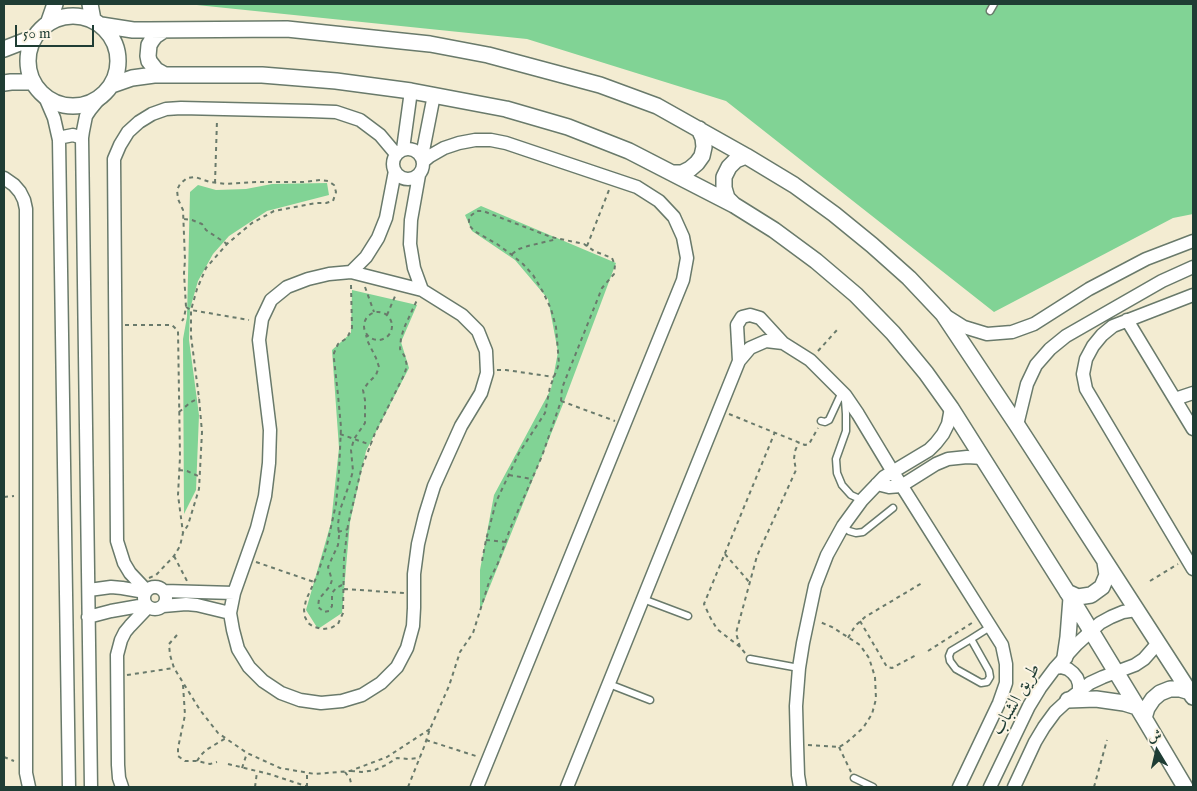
<!DOCTYPE html>
<meta charset="utf-8">
<style>
body{margin:0}
#map{position:relative;width:1197px;height:791px;overflow:hidden;background:#f3ecd2;font-family:"IM FELL English",Amiri,serif}
canvas{display:block}
.frame{position:absolute;inset:0;border:5px solid #1f3d34;pointer-events:none}
.north{position:absolute;left:1132px;top:726px;width:50px;height:50px;-webkit-text-stroke:4px #fcf5e5;paint-order:stroke;rotate:351deg;font-size:14px;font-weight:700;line-height:20px;text-align:center;color:#1f3d34}
.north::after{content:'';display:block;margin:auto;width:18px;height:22px;background:#1f3d34;clip-path:polygon(50% 0,100% 100%,50% 72%,0 100%)}
.scale{position:absolute;left:15px;top:25px;width:79px;height:22px;box-sizing:border-box;border:2px solid #1f3d34;border-top:0;padding-left:6px;font-size:15px;line-height:18px;white-space:nowrap;color:#1f3d34;-webkit-text-stroke:4px #fcf5e5;paint-order:stroke}
</style>
<div id="map">
<canvas width="1197" height="791"></canvas>
<div class="frame"></div>
<div class="north">ش</div>
<div class="scale">50 m</div>
</div>
<script>
const context = document.querySelector('canvas').getContext('2d');
context.lineJoin = 'round';
function fill(path, color) {
  context.fillStyle = color;
  context.fill(path, 'evenodd');
}
function shape(rows) {
  const path = new Path2D();
  for (const r of rows) {
    if (r.length === 3) {
      path.moveTo(r[0] + r[2], r[1]);
      path.arc(r[0], r[1], r[2], 0, 2 * Math.PI);
      continue;
    }
    path.moveTo(r[0], r[1]);
    for (let i = 2; i < r.length; i += 2) path.lineTo(r[i], r[i + 1]);
  }
  return path;
}
function trace(path, color, width, dash) {
  context.strokeStyle = color;
  context.lineWidth = width;
  context.lineCap = dash ? 'butt' : 'round';
  context.setLineDash(dash || []);
  context.stroke(path);
}
function write(font, color, halo, rows, align = 'center') {
  context.font = font + ' "IM FELL English",Amiri,serif';
  context.lineWidth = 4;
  context.setLineDash([]);
  context.textBaseline = 'middle';
  context.strokeStyle = halo;
  context.fillStyle = color;
  for (const [text, x, y, turn = 0] of rows) {
    context.save();
    context.translate(x, y);
    context.rotate((+turn || 0) * Math.PI / 180);
    context.textAlign = isNaN(turn) ? turn : align;
    if (halo) context.strokeText(text, 0, 0);
    context.fillText(text, 0, 0);
    context.restore();
  }
}
fill(shape([
 [187,4,1193,4,1193,214,1173,218,994,312,726,101,527,39],
 [327,183,329,195,267,211,229,236,213,254,198,281,190,309,189,340,199,415,196,490,184,514,183,339,187,317,190,192,198,185,216,190,246,189,272,184],
 [481,206,616,263,565,399,480,611,480,570,494,495,551,389,558,352,548,299,515,260,472,231,465,215],
 [352,290,417,305,401,342,409,368,366,451,350,522,342,613,318,629,306,610,331,523,339,448,332,350,351,333]
]), '#81d395');
const service = shape([
 [990,11,994,4],
 [845,400,846,414,846,431,836,459,837,473,842,485,851,495,862,500],
 [821,421,825,422,829,420,842,392],
 [843,526,849,531,856,533,863,532,893,508],
 [643,599,688,616],
 [971,639,951,651,949,656,950,661,956,669,981,683,987,682,990,677,989,671,971,639,990,627],
 [750,659,799,668],
 [609,684,650,700],
 [854,778,873,787]
]);
const minor = shape([
 [45,97,54,118,59,140,69,787],
 [59,140,63,137,73,135,82,138],
 [408,164,15],
 [403,149,411,91],
 [422,156,434,95],
 [424,161,430,156,444,148,459,143,475,140,491,140,506,143,637,187,659,201,674,217,683,237,687,258,683,280,477,787],
 [419,175,411,220,410,244,414,268,422,290],
 [4,178,14,185,20,192,24,200,26,209,26,773,29,787],
 [351,272,422,290,462,315,478,331,486,351,487,373,481,393,461,426,434,486,425,515,418,544,414,574,414,608,413,626,407,648,397,667,381,683,362,695,342,701,321,703,300,700,281,693,263,681,249,667,238,649,233,630,230,613,234,593,257,528,265,496,269,463,270,430,259,340,262,319,271,300,287,287,308,279,329,274,351,272],
 [351,272,366,257,378,238,386,218,395,171],
 [1193,295,1113,326,1102,335,1093,346,1086,359,1083,374,1086,389,1193,569],
 [945,315,964,327,987,334,1012,332,1034,324,1089,289,1146,259,1193,241],
 [1127,320,1193,429],
 [739,361,737,325,742,317,750,315,760,318,783,343],
 [1175,399,1193,393],
 [1017,425,1027,384,1036,365,1050,349,1066,336,1162,281,1193,267],
 [877,484,889,487,901,486,936,464,948,459,967,457,983,458],
 [155,598,11],
 [89,590,111,587,122,588,145,592],
 [146,590,130,573,124,563,117,541,114,159,120,145,128,132,139,122,152,114,166,109,181,108,310,111,336,112,360,120,380,135,396,154],
 [164,591,234,593],
 [163,606,186,604,197,605,230,613],
 [88,617,111,611,145,605],
 [1055,668,1061,667,1068,669,1073,673,1077,678,1079,684,1079,691],
 [91,787,82,138,83,131,86,116,90,110,99,99],
 [122,787,119,778,118,765,117,655,121,640,125,632,130,626,148,607],
 [567,787,739,361,750,348,766,341,783,343,810,360,845,395,858,414,893,472,1002,645,1006,664,1006,683,999,703,959,787],
 [800,787,798,775,797,744,796,706,799,668,803,643,815,586,827,555,843,526,862,500,884,477,929,450,936,443,943,434,948,424,951,408],
 [990,787,1029,706,1040,688,1055,668,1077,644,1100,623,1111,617,1123,612,1136,610],
 [1014,787,1035,742,1044,727,1055,712,1068,700,1090,683,1103,677,1135,665,1144,659,1158,643]
]);
const tertiary = shape([
 [90,4,93,20],
 [73,61,45],
 [48,24,55,4],
 [101,25,133,30,148,30,287,29,430,44,488,55,600,85,657,106,746,156,794,185,834,214,872,245,909,278,943,314,1017,425,1193,697],
 [164,30,155,36,152,40,149,45,148,56,149,61,156,70,165,75],
 [4,49,35,37],
 [4,83,11,82,33,82],
 [112,85,132,78,154,75,262,75,336,81,411,91,506,109,568,127,629,151,734,205,774,230,816,261,856,295,893,333,926,373,951,408,1071,598,1144,718,1185,787],
 [673,173,682,173,690,169,697,163,702,156,704,147,703,138,699,129],
 [734,205,727,198,724,188,724,177,729,167,736,160,746,156],
 [1067,592,1078,597,1091,595,1102,587,1107,575,1105,562],
 [1065,657,1068,637,1071,598],
 [1068,700,1096,699,1124,703,1137,707],
 [1144,718,1147,708,1153,699,1160,693,1170,689,1180,689,1190,692]
]);
trace(service, '#697a6b', 9);
trace(minor, '#697a6b', 15);
trace(tertiary, '#697a6b', 18);
trace(shape([
 [215,183,217,120],
 [184,219,192,220,202,224,206,230,227,244],
 [587,246,609,190],
 [512,254,519,249,528,246,557,239],
 [351,285,352,328,347,338,338,344,334,353,334,359,338,395,341,427,339,472,336,504,327,545,317,576,306,600,304,610,305,617,308,623,314,627,323,629,331,628,338,624,343,613,344,558,348,525,361,470,375,433,404,375,407,366,405,357,400,349,401,338,404,328,417,300],
 [365,287,374,312],
 [186,307,191,310,249,320],
 [378,326,14],
 [387,315,396,294],
 [125,325,172,325,178,331,180,457,178,495,183,533],
 [818,351,837,330],
 [497,370,506,370,554,377],
 [561,401,615,421],
 [179,412,191,402,199,398],
 [729,414,805,445,809,444,818,428],
 [340,434,371,445],
 [179,470,187,471,198,476],
 [509,475,532,479],
 [4,497,14,496],
 [338,532,348,529],
 [486,540,507,542],
 [725,554,750,583],
 [174,556,187,581],
 [256,562,314,582],
 [149,578,156,575,174,556,180,546,183,533,188,525,199,489,202,432,199,398,191,336,191,310,197,289,206,268,227,244,252,223,274,211,316,203,326,203,333,201,336,192,334,185,328,181,320,180,303,182,256,182,226,184,210,182,195,177,187,178,180,184,177,190,178,199,183,210,185,260,184,273,186,307,184,318,182,321],
 [1150,581,1178,564],
 [342,585,336,588,332,593,332,606,329,611,324,612,318,607,319,599,330,586,332,580,328,567,338,545,339,536,338,524,340,510,349,485,353,471,351,450,354,439,365,423,365,400,363,390,368,383,376,375,379,367,376,358,368,342,366,335],
 [344,589,404,593],
 [860,621,887,667,892,668,918,654],
 [177,635,169,644,170,655,174,668,200,710,218,733,247,753,280,768,315,774,350,771,387,757,430,729],
 [848,638,855,626,865,617,922,583],
 [740,647,717,629,710,617,704,604,775,432],
 [928,651,975,621],
 [745,653,740,647,736,633,757,556,796,470,794,459,795,451,799,442],
 [127,675,174,668],
 [183,685,185,715,178,748,178,756,185,761,197,761,210,764,217,762],
 [426,740,479,757],
 [808,745,839,747,846,743,863,728,872,714,876,699,875,677,869,658,860,645,832,627,820,622],
 [839,747,851,772],
 [4,757,14,761],
 [197,761,201,755,206,750,226,738],
 [228,764,269,774,309,787],
 [242,768,247,753],
 [351,771,362,772,375,770,386,765,397,758,408,759,420,758],
 [345,772,350,779,352,787],
 [255,787,257,772],
 [307,787,307,773],
 [408,787,424,747,430,729,449,686,460,652,473,633,490,579,498,563,510,529,542,456,561,401,562,388,602,288,614,274,615,265,612,258,594,251,584,244,551,237,483,211,477,211,469,217,469,225,474,231,497,244,512,255,523,264,533,275,543,292,551,309,556,327,559,364,550,387,545,413,519,453,496,502,486,540,482,561],
 [1094,787,1107,740]
]), '#697a6b', 2, [4, 4]);
trace(service, '#fff', 6);
trace(minor, '#fff', 12);
trace(tertiary, '#fff', 15);
write('18px', '#1f3d34', '#fcf5e5', [
 ["طريق الشباب",1017,700,-60]
]);
</script>
